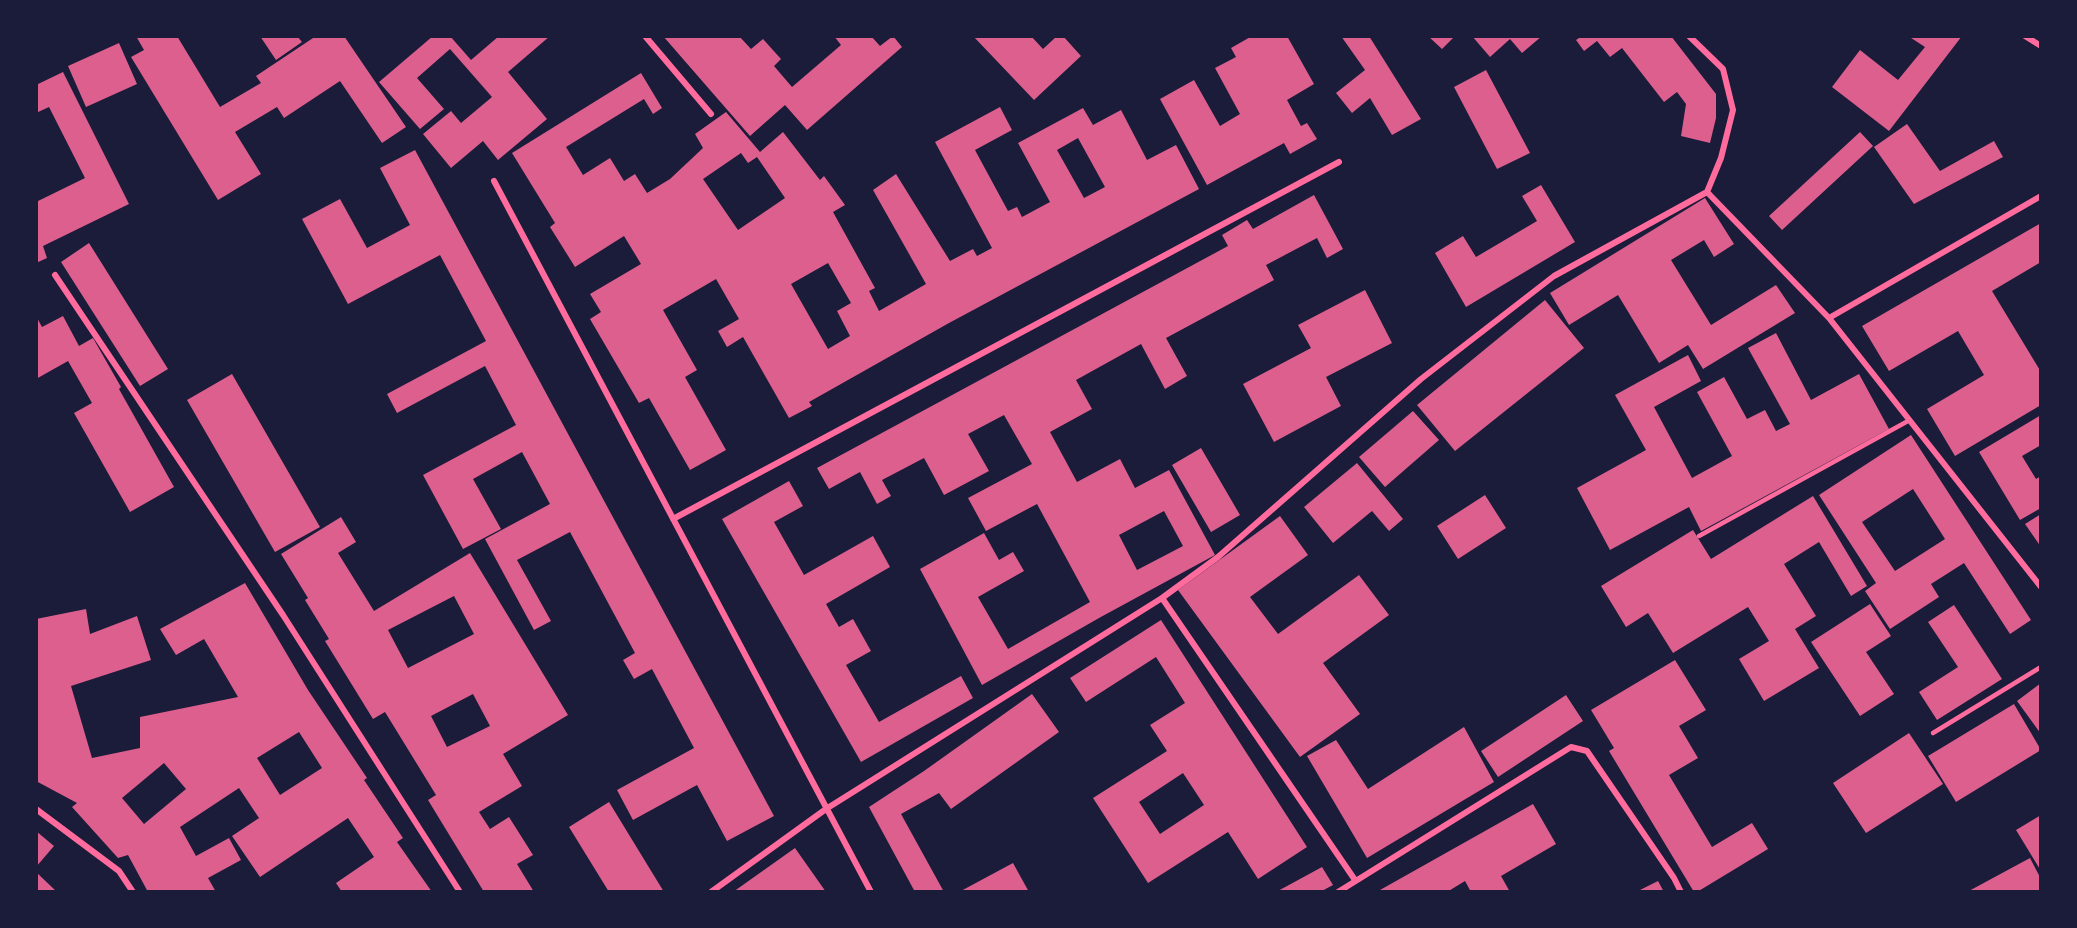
<!DOCTYPE html>
<style>
body{margin:0}
#map{position:relative;width:2077px;height:928px;overflow:hidden;background:#1b1b3a;font-family:Barlow,sans-serif}
canvas{display:block}
.frame{position:absolute;inset:0;border:38px solid #1b1b3a;pointer-events:none}
</style>
<div id="map">
<canvas width="2077" height="928"></canvas>
<div class="frame"></div>
</div>
<script>
const context = document.querySelector('canvas').getContext('2d');
context.lineJoin = 'round';
function fill(path, color) {
  context.fillStyle = color;
  context.fill(path, 'evenodd');
}
function shape(rows) {
  const path = new Path2D();
  for (const r of rows) {
    path.moveTo(r[0], r[1]);
    for (let i = 2; i < r.length; i += 2) path.lineTo(r[i], r[i + 1]);
  }
  return path;
}
function trace(path, color, width, dash) {
  context.strokeStyle = color;
  context.lineWidth = width;
  context.lineCap = dash ? 'butt' : 'round';
  context.setLineDash(dash || []);
  context.stroke(path);
}
fill(shape([
 [136,36,177,36,220,107,261,83,256,76,316,36,344,36,406,127,382,143,340,81,284,118,277,107,235,132,261,174,218,200,131,57,144,50],
 [260,36,297,36,302,42,276,60],
 [433,36,450,36,471,60,499,36,550,36,508,72,547,119,498,160,483,141,451,168,423,134,451,111,461,123,492,97,450,49,417,78,444,109,420,129,379,82],
 [663,36,739,36,751,49,763,39,781,59,774,66,792,87,841,45,834,36,871,36,880,46,893,36,902,47,807,130,785,105,750,136],
 [973,36,1031,36,1043,49,1057,36,1063,36,1081,56,1034,100],
 [1252,36,1287,36,1314,84,1287,100,1301,126,1307,123,1317,139,1290,154,1284,143,1207,185,1160,99,1194,80,1220,126,1240,114,1215,68,1236,57,1231,48],
 [1341,36,1369,36,1421,119,1392,135,1370,98,1352,113,1336,93,1365,70],
 [1428,36,1455,36,1442,49],
 [1472,36,1542,36,1522,53,1510,39,1490,57],
 [1582,36,1661,36,1662,38,1671,36,1716,94,1716,118,1710,143,1681,136,1686,104,1677,92,1664,102,1622,48,1610,57,1597,41,1584,51,1576,40],
 [1908,36,1962,36,1889,131,1832,87,1860,50,1898,80,1925,47],
 [119,43,137,84,86,107,68,66],
 [1486,70,1530,153,1497,169,1454,87],
 [63,72,129,204,43,246,47,258,36,263,36,202,85,178,49,107,36,113,36,85],
 [641,73,662,108,653,114,644,99,566,147,583,175,610,158,624,181,635,174,647,193,670,179,703,148,695,134,726,112,760,152,783,132,820,180,824,176,845,205,833,212,875,288,869,291,879,311,926,284,873,190,896,174,950,261,973,249,977,256,992,248,935,142,1000,107,1012,130,975,150,1008,211,1017,207,1022,217,1050,202,1018,143,1083,108,1093,125,1121,110,1147,160,1176,145,1199,189,949,323,809,402,812,406,789,418,743,337,727,347,718,331,739,319,716,279,663,310,697,370,685,377,726,450,690,470,649,398,639,403,590,319,601,312,590,294,641,264,624,236,575,267,550,227,555,223,512,153],
 [1078,138,1105,187,1084,198,1057,150],
 [741,153,748,163,757,157,785,198,738,230,703,179],
 [828,263,851,303,837,311,850,336,828,349,791,284],
 [1907,124,1940,171,1994,141,2003,157,1914,204,1874,147],
 [1860,132,1873,146,1782,230,1769,216],
 [415,150,774,816,727,841,697,785,633,820,617,790,694,748,652,669,634,679,623,660,635,653,570,532,517,560,551,621,534,630,485,539,550,504,522,452,473,479,501,529,463,549,423,475,516,425,485,366,397,413,387,394,486,341,440,255,348,304,302,219,340,199,367,248,410,225,380,168],
 [1541,185,1575,242,1466,307,1435,253,1463,236,1476,257,1537,221,1522,196],
 [1314,195,1343,249,1327,258,1317,238,1266,265,1274,280,1166,338,1187,376,1165,389,1141,344,1076,380,1092,409,1050,432,1077,482,1120,459,1135,488,1169,470,1215,555,1099,618,982,685,920,569,984,533,999,560,1013,552,1024,571,978,597,1008,649,1090,602,1037,504,986,531,968,498,1032,464,1004,415,968,434,989,471,944,495,924,458,882,480,891,496,877,504,860,472,829,489,817,468,1228,246,1222,235,1247,220,1253,229],
 [1164,511,1183,546,1137,570,1119,535],
 [1705,198,1734,244,1714,257,1704,240,1671,260,1711,325,1776,285,1795,313,1703,369,1688,345,1659,363,1618,295,1569,325,1550,293],
 [2041,223,2041,262,1992,291,2041,372,2041,405,1955,456,1927,409,1984,375,1958,331,1889,371,1862,326],
 [89,243,168,369,140,386,61,262],
 [1365,290,1392,343,1326,377,1341,406,1274,442,1243,384,1311,348,1298,325],
 [1545,300,1584,348,1455,451,1417,405],
 [36,316,42,327,63,316,79,346,93,338,121,387,119,389,174,487,130,512,74,413,92,403,68,361,36,379],
 [1776,333,1811,400,1859,374,1889,429,1701,531,1689,507,1610,550,1577,488,1646,450,1615,395,1688,355,1701,381,1654,407,1692,478,1732,456,1697,392,1724,377,1747,419,1765,410,1776,431,1790,424,1748,348],
 [232,374,320,527,275,552,187,400],
 [1413,411,1439,440,1385,487,1359,457],
 [2041,415,2041,445,2022,456,2036,479,2041,476,2041,508,2020,520,1979,452],
 [1911,435,2031,620,2010,634,1964,563,1931,584,1939,597,1890,629,1865,591,1876,583,1819,495],
 [1913,489,1945,539,1895,571,1862,522],
 [1201,448,1240,515,1211,532,1172,465],
 [1357,463,1403,519,1389,531,1372,511,1333,543,1304,507],
 [789,481,803,506,774,522,804,575,873,536,890,567,826,604,839,627,853,619,871,651,846,665,879,722,961,676,973,698,861,762,722,519],
 [1485,495,1506,528,1458,559,1437,526],
 [1813,496,1867,586,1851,596,1819,542,1784,564,1816,616,1795,629,1819,668,1764,701,1739,659,1769,641,1748,607,1673,653,1648,613,1626,627,1601,586,1693,530,1711,559],
 [2041,514,2041,547,2025,524],
 [1280,516,1308,555,1250,597,1278,634,1359,575,1389,615,1323,663,1360,714,1300,757,1178,590],
 [341,517,356,542,338,553,374,611,470,553,568,715,503,754,522,786,479,812,490,829,509,817,533,855,517,864,534,892,484,892,428,800,436,795,385,712,373,719,325,641,329,639,305,600,308,598,281,554],
 [454,596,474,634,408,668,388,630],
 [473,694,490,726,447,747,431,716],
 [245,583,308,690,367,778,364,780,403,838,397,842,432,892,342,892,336,883,374,857,348,818,260,877,232,836,259,818,239,788,180,827,196,856,229,838,241,860,208,878,216,892,148,892,128,855,118,858,72,807,77,803,36,781,36,619,86,609,90,634,137,616,151,660,71,686,92,758,140,748,140,717,238,697,204,639,176,655,160,629],
 [299,732,322,768,280,795,257,758],
 [164,763,186,789,144,824,122,798],
 [1870,604,1891,636,1866,652,1894,694,1860,716,1811,642],
 [1954,605,2002,679,1937,720,1919,692,1958,667,1928,622],
 [1161,620,1307,847,1258,879,1228,832,1148,883,1093,798,1167,751,1150,725,1185,703,1156,657,1086,702,1070,678],
 [1183,773,1204,805,1160,834,1139,802],
 [1675,660,1706,710,1679,726,1698,758,1669,775,1712,847,1752,823,1768,849,1697,892,1694,892,1609,751,1614,748,1591,710],
 [2041,683,2041,734,2017,701],
 [1032,694,1059,732,951,809,939,793,901,814,944,892,915,892,869,807,924,771],
 [1566,695,1583,721,1498,777,1481,751],
 [2014,704,2041,750,1956,802,1928,756],
 [1464,727,1494,782,1367,858,1307,756,1336,740,1368,789],
 [1909,733,1943,784,1866,833,1833,783],
 [609,802,664,892,609,892,569,827],
 [1533,804,1556,844,1501,876,1510,892,1471,892,1465,881,1447,892,1381,892,1380,890],
 [2041,815,2041,871,2016,830],
 [36,831,54,846,36,867],
 [795,848,826,892,733,892],
 [2030,858,2041,879,2041,892,1967,892],
 [1013,863,1029,892,959,892],
 [1322,867,1333,885,1320,892,1276,892],
 [36,872,57,892,36,892],
 [1658,881,1664,892,1636,892]
]), '#dd5f8e');
trace(shape([
 [1699,536,1908,421],
 [1933,733,2041,667]
]), '#ff6b9d', 4.5);
trace(shape([
 [645,36,711,114],
 [2025,36,2041,46],
 [494,181,871,892],
 [1707,192,1829,318,2041,196],
 [55,275,283,615,460,892],
 [1829,318,2041,587],
 [673,519,1339,162],
 [1162,598,1355,880],
 [36,809,119,871,133,892],
 [711,892,826,809,1162,598,1218,557,1421,379,1554,276,1707,192,1721,158,1733,110,1723,69,1689,36],
 [1338,892,1571,747,1587,751,1674,878,1681,892]
]), '#ff6b9d', 6);
</script>
